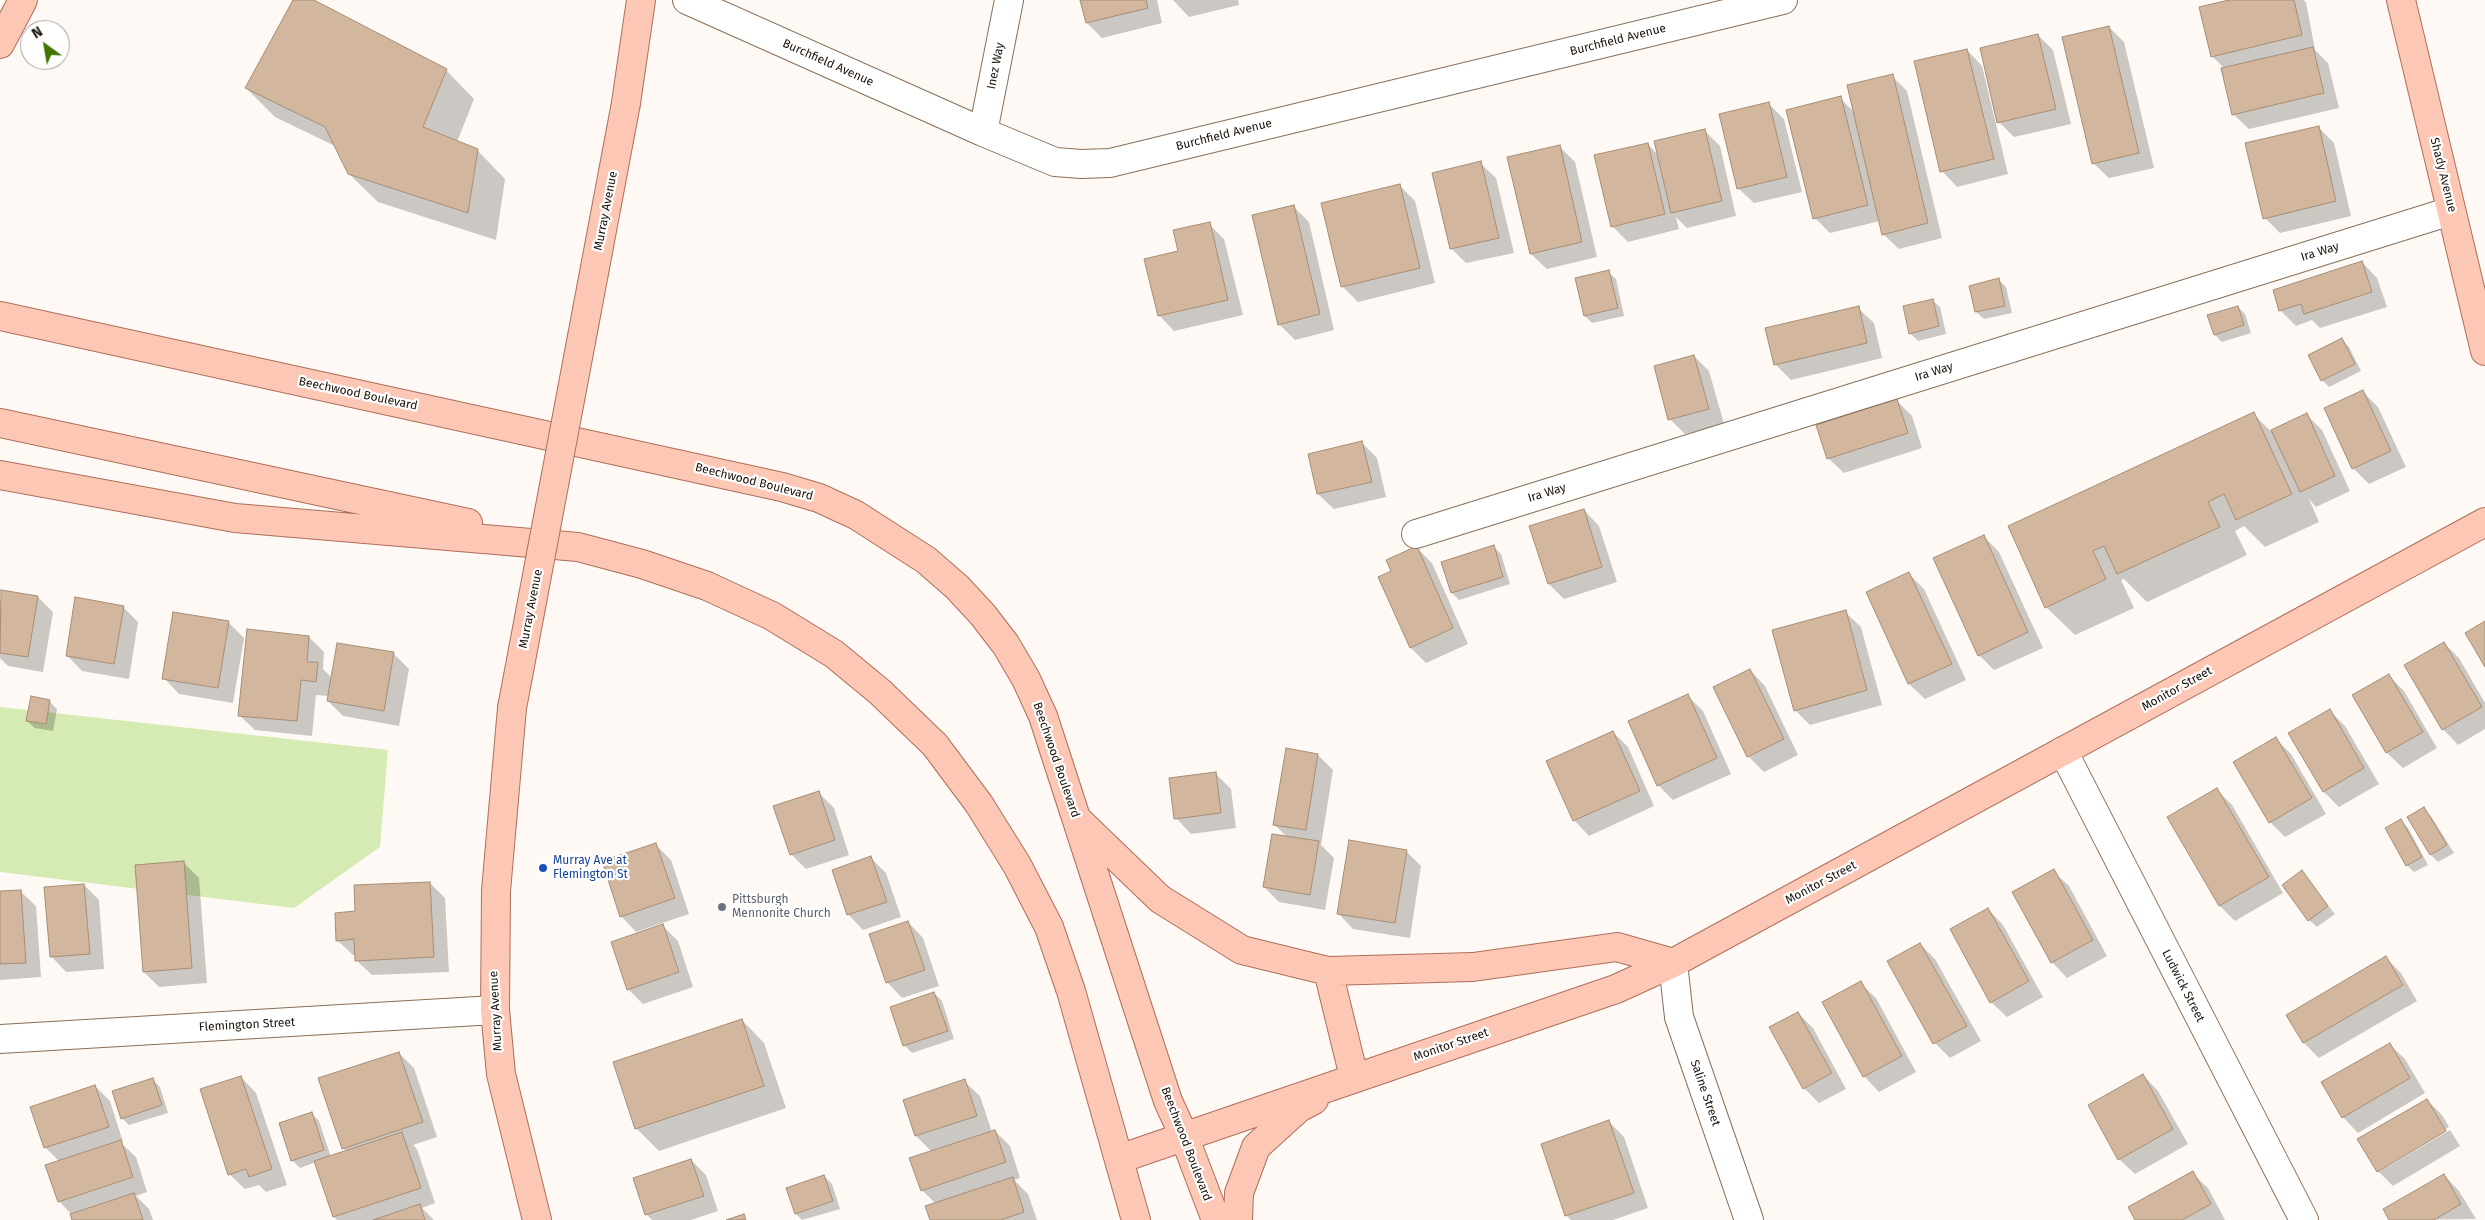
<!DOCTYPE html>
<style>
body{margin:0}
#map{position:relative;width:2485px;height:1220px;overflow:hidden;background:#fef9f4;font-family:"Fira Sans",sans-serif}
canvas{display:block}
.north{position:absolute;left:20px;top:20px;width:50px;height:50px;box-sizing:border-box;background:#fff;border:1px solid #a4a09d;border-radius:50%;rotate:328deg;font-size:14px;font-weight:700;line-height:20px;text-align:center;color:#1b1209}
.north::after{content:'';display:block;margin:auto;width:18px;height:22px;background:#417500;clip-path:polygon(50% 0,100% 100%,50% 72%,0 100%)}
</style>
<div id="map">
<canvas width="2485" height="1220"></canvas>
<div class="north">N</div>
</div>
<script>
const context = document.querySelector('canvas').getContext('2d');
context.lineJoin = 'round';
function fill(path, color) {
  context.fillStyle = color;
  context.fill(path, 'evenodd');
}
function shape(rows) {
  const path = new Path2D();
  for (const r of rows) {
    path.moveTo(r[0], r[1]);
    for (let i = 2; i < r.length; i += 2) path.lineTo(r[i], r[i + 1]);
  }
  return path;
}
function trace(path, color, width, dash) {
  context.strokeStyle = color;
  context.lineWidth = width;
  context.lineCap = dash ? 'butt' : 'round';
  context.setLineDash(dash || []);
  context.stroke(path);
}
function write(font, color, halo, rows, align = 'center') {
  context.font = font + ' "Fira Sans",sans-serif';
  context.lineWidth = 4.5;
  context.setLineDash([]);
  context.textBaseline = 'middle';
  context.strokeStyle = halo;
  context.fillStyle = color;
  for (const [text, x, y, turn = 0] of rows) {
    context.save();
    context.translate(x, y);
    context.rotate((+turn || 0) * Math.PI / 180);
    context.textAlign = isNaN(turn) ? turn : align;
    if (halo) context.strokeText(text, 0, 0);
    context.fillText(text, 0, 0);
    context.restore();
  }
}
fill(shape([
 [0,707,388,750,380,847,294,908,0,872]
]), '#d5ebb3');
fill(shape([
 [295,0,312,0,446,70,474,99,457,142,477,150,505,179,496,240,378,202,349,174,335,146,275,117,246,88],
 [1081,0,1157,0,1162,23,1102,38,1087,23],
 [1173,0,1238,0,1239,5,1189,17],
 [2235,0,2303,0,2306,2,2315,50,2328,63,2339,108,2249,129,2233,114,2225,69,2212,56],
 [2109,27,2124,42,2154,168,2109,178,2093,163],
 [2038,35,2053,50,2071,124,2014,137,1998,121],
 [1967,50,1982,66,2008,174,1957,187,1942,171],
 [1892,76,1907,91,1942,238,1899,249,1883,234,1880,221,1830,233,1815,218,1840,98,1854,112],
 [1769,104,1784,119,1802,192,1754,203,1738,188],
 [2318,127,2334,143,2351,216,2280,233,2265,218],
 [1705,131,1720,146,1736,216,1687,228,1676,217,1679,229,1628,242,1612,226,1648,144,1658,155],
 [1559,146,1575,162,1597,257,1547,269,1531,254],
 [1480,163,1496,178,1514,253,1466,263,1451,248],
 [1400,186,1415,201,1435,283,1358,302,1342,286],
 [1294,207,1309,222,1334,330,1295,340,1279,324],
 [1209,224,1224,239,1243,315,1174,331,1159,315,1179,252],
 [2362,262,2377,278,2387,307,2320,328,2312,320,2296,326,2280,310],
 [1608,272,1616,279,1624,316,1592,323,1585,316],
 [1999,280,2006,287,2012,313,1984,319,1976,312],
 [1932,300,1940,307,1946,334,1918,341,1910,333],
 [2238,307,2245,314,2251,333,2222,342,2215,335,2208,316],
 [1858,308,1874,323,1882,358,1791,380,1775,364],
 [2342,340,2349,347,2361,371,2329,387,2322,380],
 [1694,356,1709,371,1724,424,1685,434,1670,419],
 [2363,392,2378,407,2406,467,2369,484,2353,468],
 [1897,401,1912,416,1922,448,1844,473,1828,458],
 [2253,414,2275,435,2307,415,2322,430,2350,491,2316,507,2309,499,2319,522,2265,547,2244,526,2235,531,2247,555,2147,602,2124,579,2121,580,2134,608,2075,635,2046,607,2009,526],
 [1361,442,1377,458,1386,497,1334,509,1318,494,1310,455],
 [1584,510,1599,526,1617,582,1564,599,1549,584],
 [1983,536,1999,552,2043,648,1994,670,1979,655],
 [1493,546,1501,554,1510,584,1459,600,1452,593],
 [1417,548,1432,563,1468,644,1426,663,1411,648,1393,571],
 [1909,574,1924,589,1966,680,1925,699,1909,684,1868,593],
 [2,591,38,597,53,612,43,672,8,666,0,658,0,605],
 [123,607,138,622,129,679,82,671,67,655],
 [1845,612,1861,627,1882,705,1810,725,1795,710],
 [229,623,244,638,233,703,179,694,164,678],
 [309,637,324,652,323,669,332,678,394,654,409,669,399,726,343,716,328,701,329,696,316,695,312,736,255,730,239,715],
 [2444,643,2459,658,2485,703,2485,729,2458,745,2443,729],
 [1750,670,1765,686,1798,755,1764,772,1748,756],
 [2389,676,2404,691,2437,748,2403,768,2387,753,2354,696],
 [1688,696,1703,711,1731,774,1673,800,1658,785],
 [32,698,50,702,57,709,53,731,35,728,27,721],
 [2329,710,2345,726,2379,784,2339,807,2324,792,2290,734],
 [1613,732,1628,747,1654,806,1589,836,1574,820],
 [2276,739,2291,754,2326,814,2285,837,2270,822],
 [1318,755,1333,770,1321,845,1334,858,1325,910,1279,902,1264,887,1287,837,1275,825],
 [1216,774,1231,789,1236,828,1191,834,1176,818],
 [2217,790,2232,805,2283,893,2235,921,2220,906,2168,818],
 [818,792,834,808,849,855,806,869,791,854],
 [2423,809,2431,816,2454,853,2438,862,2431,855,2409,818],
 [2401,820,2408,828,2428,865,2414,872,2407,865],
 [655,844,671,860,689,914,636,932,621,916],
 [1406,851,1421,866,1410,938,1353,929,1338,913],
 [871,858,886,873,901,917,863,930,848,914],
 [184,863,199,878,207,983,159,987,144,972],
 [2053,871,2069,886,2107,956,2067,978,2052,962],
 [2302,872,2335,914,2317,927,2309,920],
 [430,883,445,898,449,972,372,975,356,960,356,955,353,955,337,940,357,912],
 [84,885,99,900,104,969,66,972,51,956],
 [20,891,36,906,41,977,0,980,0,893],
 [1988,909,2003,925,2043,997,2007,1017,1991,1002],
 [908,922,923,938,939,986,902,998,887,982],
 [663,926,678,941,693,987,643,1004,628,989],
 [1920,944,1935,959,1981,1041,1950,1058,1935,1043],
 [2386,958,2401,973,2417,1001,2319,1058,2304,1043,2288,1015],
 [1860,983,1876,998,1916,1072,1879,1092,1864,1076,1824,1003],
 [934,993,942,1001,954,1039,912,1053,904,1045],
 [1798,1013,1813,1028,1846,1089,1819,1103,1804,1088],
 [742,1020,764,1043,786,1108,659,1151,636,1128],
 [2389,1044,2405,1059,2425,1093,2358,1133,2343,1117],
 [399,1053,414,1068,437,1137,413,1145,417,1149,435,1203,422,1208,434,1220,337,1220,334,1217,316,1162,300,1168,292,1160,312,1114,319,1121,331,1157,347,1152,343,1148],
 [2143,1075,2158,1091,2188,1144,2135,1174,2119,1159],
 [241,1077,256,1093,287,1185,266,1192,259,1185,245,1189,229,1174],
 [152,1079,160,1087,168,1113,129,1125,122,1118],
 [964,1081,980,1096,992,1132,995,1131,1010,1146,1020,1178,1014,1180,1028,1194,1037,1220,931,1220,936,1204,922,1190,932,1152,916,1136,905,1101],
 [95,1086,110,1101,123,1142,121,1143,136,1157,147,1192,136,1196,149,1209,153,1220,73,1220,71,1214,59,1201,60,1162,45,1147],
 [2427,1100,2442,1115,2449,1127,2380,1168,2380,1171,2450,1130,2460,1146,2393,1186,2378,1171],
 [1608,1121,1624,1137,1648,1208,1613,1220,1571,1220,1566,1215],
 [691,1160,706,1175,718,1211,691,1220,652,1220,646,1214],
 [2192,1173,2208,1188,2225,1220,2137,1220],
 [2444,1175,2459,1191,2476,1219,2391,1220],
 [824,1176,832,1184,840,1209,802,1220,796,1214]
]), '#0003');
const building = shape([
 [293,0,314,0,447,69,423,127,478,149,468,213,348,174,325,127,245,88,293,0],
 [1080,0,1146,0,1148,8,1086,23,1080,0],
 [2229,0,2294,0,2302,35,2211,57,2199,7,2229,0],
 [2109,26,2139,153,2092,164,2062,37,2109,26],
 [2038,34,2056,109,1997,123,1980,48,2038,34],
 [2313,47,2324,93,2232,115,2221,68,2313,47],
 [1967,49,1994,159,1940,172,1914,61,1967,49],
 [1893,74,1928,223,1882,235,1847,85,1893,74],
 [1841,96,1868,205,1813,219,1786,110,1841,96],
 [1769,102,1787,177,1737,189,1719,114,1769,102],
 [2319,126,2336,201,2263,219,2245,143,2319,126],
 [1705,129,1722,201,1671,213,1654,141,1705,129],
 [1648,143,1665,214,1611,227,1594,155,1648,143],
 [1560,145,1582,242,1530,254,1507,157,1560,145],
 [1481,161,1499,238,1450,249,1432,173,1481,161],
 [1400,184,1420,268,1341,287,1321,203,1400,184],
 [1294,205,1320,314,1278,325,1252,215,1294,205],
 [1210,222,1228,300,1158,316,1144,259,1178,251,1173,230,1210,222],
 [2362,261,2372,292,2304,314,2301,304,2279,311,2273,290,2362,261],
 [1609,270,1618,308,1584,316,1575,278,1609,270],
 [1999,278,2005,306,1975,312,1969,286,1999,278],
 [1933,299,1939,326,1909,334,1903,306,1933,299],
 [1859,306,1867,343,1774,365,1765,328,1859,306],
 [2238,306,2244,325,2214,335,2207,315,2238,306],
 [2342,338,2355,364,2321,381,2308,355,2342,338],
 [1694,355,1709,409,1668,420,1654,366,1694,355],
 [2363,390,2391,451,2352,469,2324,408,2363,390],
 [1897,399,1908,433,1827,459,1816,425,1897,399],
 [2254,412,2292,494,2236,520,2224,494,2208,502,2220,527,2117,574,2104,546,2093,551,2106,579,2045,608,2008,526,2254,412],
 [2307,413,2335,476,2300,492,2271,430,2307,413],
 [1362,441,1372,482,1317,494,1308,454,1362,441],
 [1584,509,1602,567,1548,584,1529,526,1584,509],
 [1984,535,2028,632,1978,656,1933,558,1984,535],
 [1494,545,1503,577,1451,593,1441,562,1494,545],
 [1417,546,1453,628,1410,648,1378,577,1391,571,1386,560,1417,546],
 [1909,572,1952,664,1908,684,1866,592,1909,572],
 [1,590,38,596,28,657,0,653,1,590],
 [75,597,124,606,114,664,66,656,75,597],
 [1846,610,1867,690,1794,711,1772,630,1846,610],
 [173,612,229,621,218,688,162,679,173,612],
 [2485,621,2485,667,2465,633,2485,621],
 [247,629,309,636,307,662,318,662,316,682,301,680,297,721,238,716,247,629],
 [2444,642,2482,707,2442,730,2404,665,2444,642],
 [337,643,394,652,384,711,327,701,337,643],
 [1750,669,1784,739,1747,757,1713,687,1750,669],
 [2389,674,2423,732,2386,753,2352,695,2389,674],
 [1688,694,1717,758,1657,786,1628,721,1688,694],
 [31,696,50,700,46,724,26,721,31,696],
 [2330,709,2364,768,2323,792,2288,733,2330,709],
 [1613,731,1640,791,1573,821,1546,761,1613,731],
 [2276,737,2312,798,2269,823,2233,762,2276,737],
 [1286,748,1318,754,1306,830,1273,825,1286,748],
 [1216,772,1221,813,1174,819,1169,778,1216,772],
 [2217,788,2269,877,2219,906,2167,817,2217,788],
 [819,791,835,840,790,855,773,806,819,791],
 [2424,807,2447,845,2430,855,2407,817,2424,807],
 [2401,819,2422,857,2406,866,2385,828,2401,819],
 [1272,834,1319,841,1310,895,1263,887,1272,834],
 [1349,840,1407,850,1395,923,1337,914,1349,840],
 [656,843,675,898,620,917,602,861,656,843],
 [871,856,887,902,847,915,832,870,871,856],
 [184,861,192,968,143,972,135,865,184,861],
 [2054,869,2093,940,2051,963,2012,892,2054,869],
 [2302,870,2328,906,2308,921,2282,885,2302,870],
 [430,882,434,957,355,961,354,939,336,941,335,913,355,911,354,885,430,882],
 [84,884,90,954,50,957,44,887,84,884],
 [21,890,26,963,0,964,0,891,21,890],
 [1988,908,2029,981,1990,1003,1950,929,1988,908],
 [908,921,925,970,886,983,869,934,908,921],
 [663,924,679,972,627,990,611,942,663,924],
 [1920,943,1967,1026,1933,1044,1887,961,1920,943],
 [2386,956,2403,985,2303,1043,2286,1015,2386,956],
 [1861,981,1902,1056,1863,1077,1822,1002,1861,981],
 [934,992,948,1031,903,1046,890,1007,934,992],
 [1798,1012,1832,1073,1803,1089,1769,1027,1798,1012],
 [742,1019,764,1086,635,1129,613,1062,742,1019],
 [2390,1043,2410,1078,2342,1118,2321,1082,2390,1043],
 [399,1052,423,1122,342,1149,318,1078,399,1052],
 [2143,1074,2173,1129,2118,1160,2088,1105,2143,1074],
 [241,1076,272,1169,249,1177,246,1169,228,1175,200,1089,241,1076],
 [153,1078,162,1105,121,1119,112,1091,153,1078],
 [965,1079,977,1116,915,1136,903,1100,965,1079],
 [95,1085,109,1127,44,1148,30,1107,95,1085],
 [2427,1099,2446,1131,2377,1172,2357,1139,2427,1099],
 [312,1112,324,1150,291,1161,279,1123,312,1112],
 [1609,1120,1634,1193,1565,1216,1541,1144,1609,1120],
 [995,1130,1006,1162,921,1191,909,1158,995,1130],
 [402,1132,421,1188,333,1217,314,1161,402,1132],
 [121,1140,133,1177,58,1202,45,1165,121,1140],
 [691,1159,704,1196,645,1215,633,1178,691,1159],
 [2193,1171,2211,1204,2182,1220,2135,1220,2128,1207,2193,1171],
 [2444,1174,2461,1204,2434,1220,2389,1220,2383,1209,2444,1174],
 [824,1175,833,1201,795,1214,786,1188,824,1175],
 [1013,1177,1024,1212,1001,1220,930,1220,925,1206,1013,1177],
 [134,1193,143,1220,72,1220,70,1214,134,1193],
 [420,1204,425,1220,373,1220,420,1204],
 [744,1214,746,1220,726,1220,744,1214]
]);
fill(building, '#d2b79e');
trace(building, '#a68d75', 1);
const minor = shape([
 [687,0,983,132,1055,162,1081,164,1110,163,1783,0],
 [983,132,1009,0],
 [1416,534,2451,211],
 [2063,751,2304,1220],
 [1673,963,1679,1017,1749,1220],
 [0,1039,495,1010]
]);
const major = shape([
 [2401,0,2485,351],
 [0,44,23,0],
 [626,103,641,0],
 [0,316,782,487,819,498,856,515,926,560,957,587,983,615,1006,645,1026,679,1043,716,1168,1101,1184,1136,1216,1220],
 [0,423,468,523],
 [0,475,235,518,578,547,642,564,707,586,772,616,834,654,880,692,935,745,979,804,1017,865,1049,927,1071,991,1136,1220],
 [512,708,496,891,495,1010,501,1074,537,1220],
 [1079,821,1160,899,1242,950,1328,971,1473,967,1617,947,1673,963],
 [1328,971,1354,1077],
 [1119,1159,1616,989,1673,963,2485,522],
 [1238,1220,1239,1193,1256,1147,1299,1108,1314,1100]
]);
trace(minor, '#886f58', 30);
trace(major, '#ad6f5a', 30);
trace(minor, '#fff', 28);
trace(major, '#fdc7b6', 28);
const majorBridge = shape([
 [512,708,626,103]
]);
trace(majorBridge, '#ad6f5a', 30, []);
trace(majorBridge, '#fdc7b6', 28);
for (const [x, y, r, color] of [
 [543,868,5,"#1a4fb4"],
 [722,907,5,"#6b7280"]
]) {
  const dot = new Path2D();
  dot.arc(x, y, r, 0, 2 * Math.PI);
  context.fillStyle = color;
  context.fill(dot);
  trace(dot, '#fff', 2);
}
write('12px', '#1b1209', '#fff', [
 ["Burchfield Avenue",1618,40,-14],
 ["Burchfield Avenue",828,63,24],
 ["Inez Way",996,66,-79],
 ["Burchfield Avenue",1224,135,-14],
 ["Shady Avenue",2443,175,76],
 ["Murray Avenue",606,211,-79],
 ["Ira Way",2320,252,-17],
 ["Ira Way",1934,372,-17],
 ["Beechwood Boulevard",358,394,12],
 ["Beechwood Boulevard",754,482,14],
 ["Ira Way",1547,493,-17],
 ["Murray Avenue",531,609,-79],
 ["Monitor Street",2177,689,-29],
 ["Beechwood Boulevard",1056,760,71],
 ["Monitor Street",1821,883,-28],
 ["Ludwick Street",2183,986,63],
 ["Murray Avenue",496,1011,-93],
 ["Flemington Street",247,1025,-3],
 ["Monitor Street",1451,1045,-19],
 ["Saline Street",1705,1093,71],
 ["Beechwood Boulevard",1186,1144,69]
]);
write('12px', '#164399', '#fff', [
 ["Murray Ave at",553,861],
 ["Flemington St",553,875]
], 'left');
write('12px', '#5b616d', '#fff', [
 ["Pittsburgh",732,900],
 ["Mennonite Church",732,914]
], 'left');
</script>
